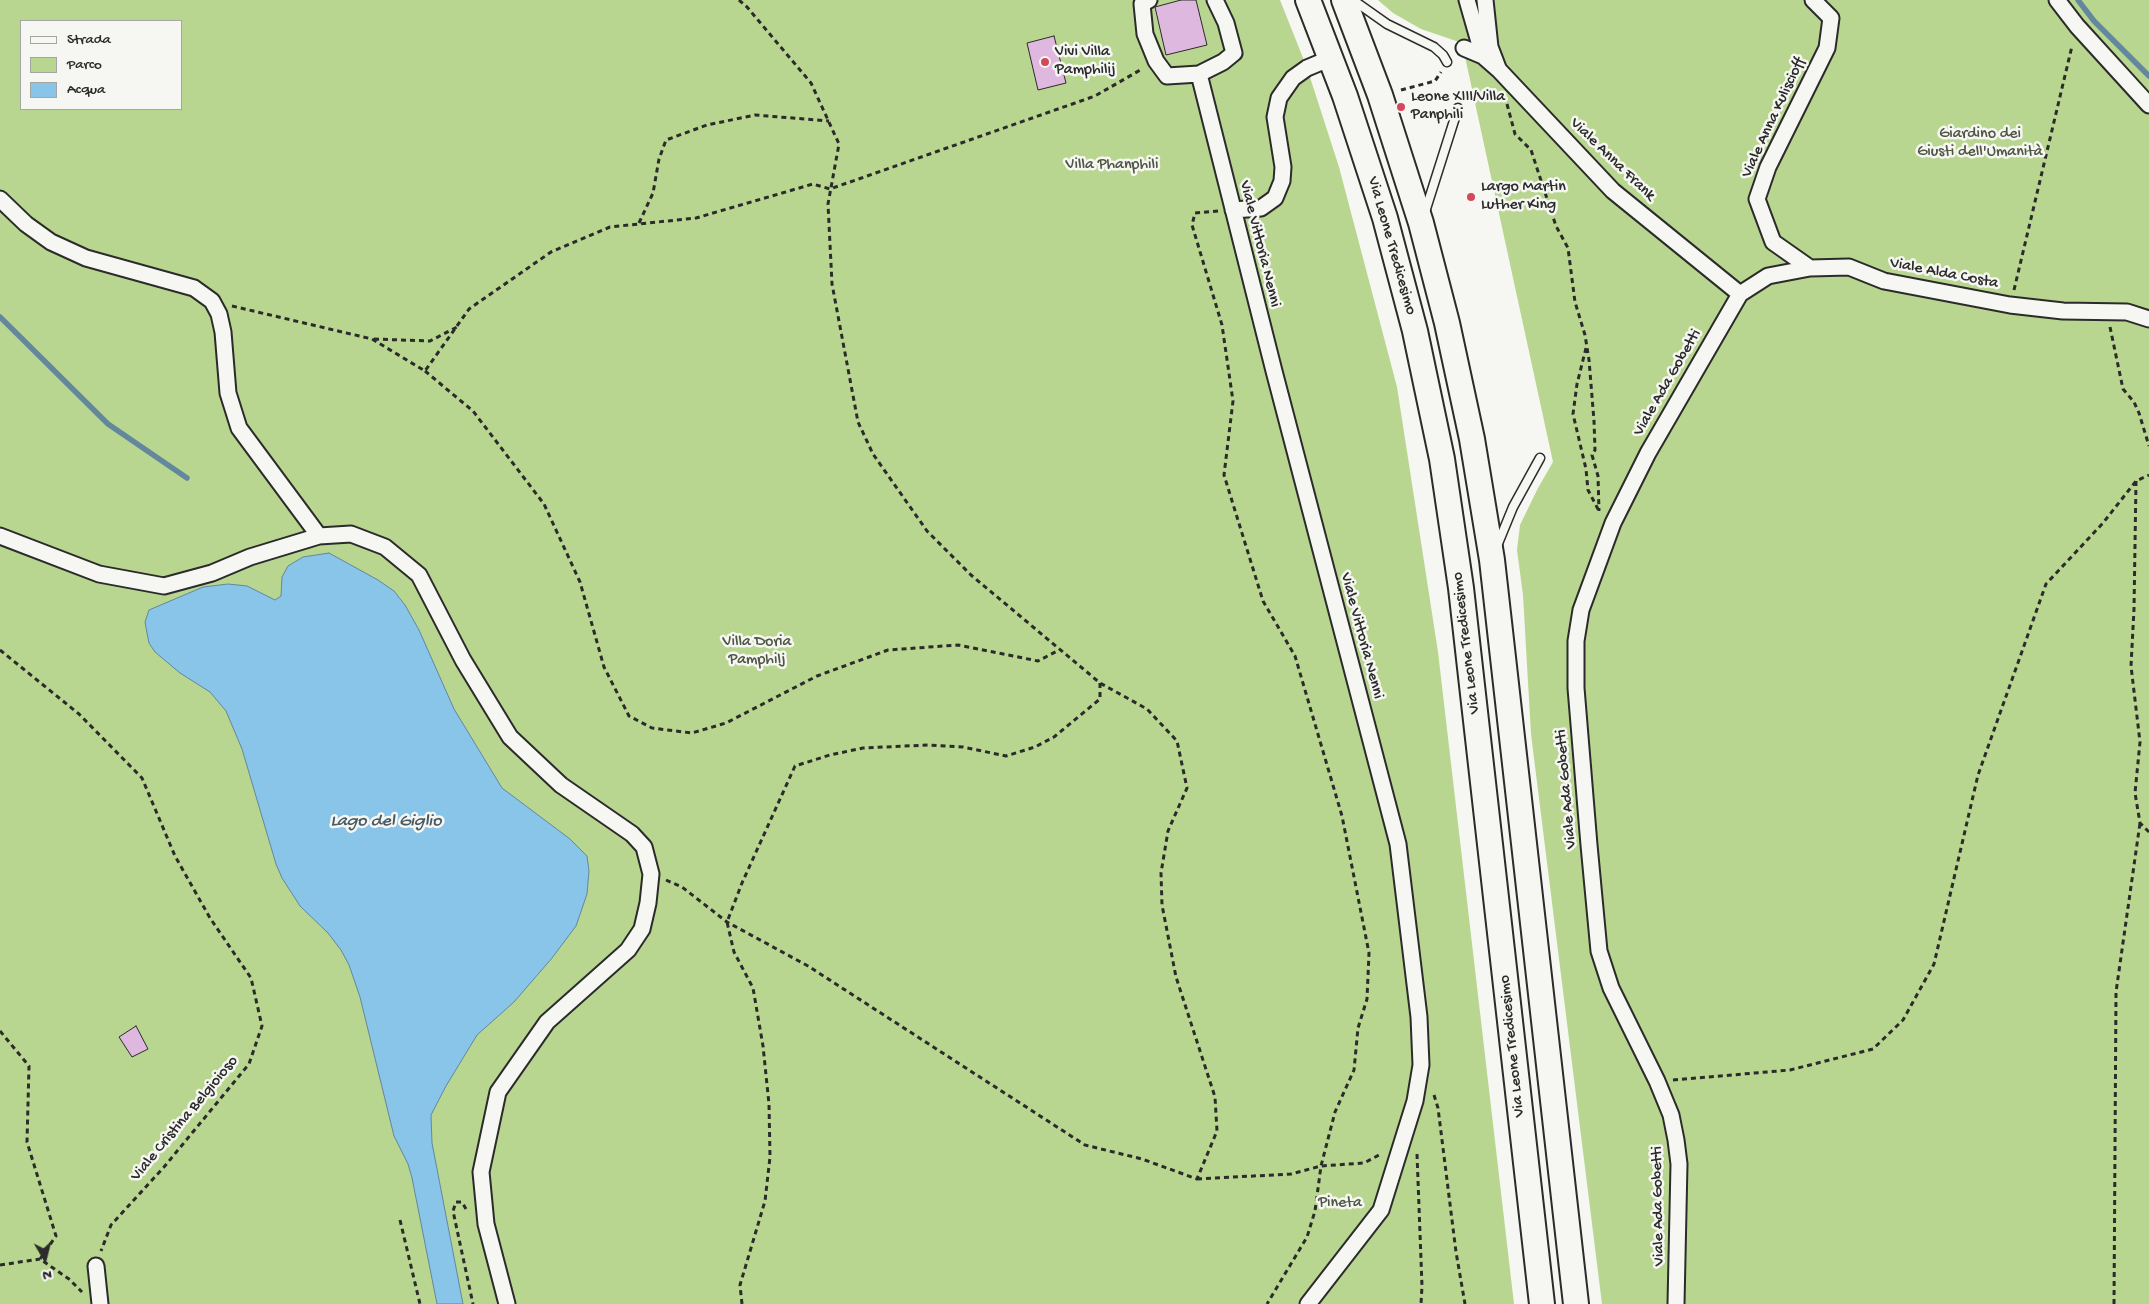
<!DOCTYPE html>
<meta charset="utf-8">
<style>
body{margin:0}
#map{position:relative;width:2149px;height:1304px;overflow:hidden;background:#f6f6f2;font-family:"Gochi Hand",sans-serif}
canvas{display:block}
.legend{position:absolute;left:20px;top:20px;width:162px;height:90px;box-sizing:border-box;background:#f6f6f2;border:1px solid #a5a5a2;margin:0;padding:6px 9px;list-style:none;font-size:15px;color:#2b2b2b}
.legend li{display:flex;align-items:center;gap:10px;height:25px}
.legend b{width:25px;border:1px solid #a5a5a2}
.north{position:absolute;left:20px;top:1234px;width:50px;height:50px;-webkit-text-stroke:4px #f6f6f2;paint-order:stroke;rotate:172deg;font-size:14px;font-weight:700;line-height:20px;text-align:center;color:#2b2b2b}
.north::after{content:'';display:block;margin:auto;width:18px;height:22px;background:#2b2b2b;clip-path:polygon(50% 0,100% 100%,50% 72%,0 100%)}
</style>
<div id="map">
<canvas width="2149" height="1304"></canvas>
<ul class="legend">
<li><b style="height:6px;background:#f6f6f2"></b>Strada</li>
<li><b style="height:14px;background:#b8d68f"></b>Parco</li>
<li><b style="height:14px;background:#89c4e9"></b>Acqua</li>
</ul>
<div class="north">N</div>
</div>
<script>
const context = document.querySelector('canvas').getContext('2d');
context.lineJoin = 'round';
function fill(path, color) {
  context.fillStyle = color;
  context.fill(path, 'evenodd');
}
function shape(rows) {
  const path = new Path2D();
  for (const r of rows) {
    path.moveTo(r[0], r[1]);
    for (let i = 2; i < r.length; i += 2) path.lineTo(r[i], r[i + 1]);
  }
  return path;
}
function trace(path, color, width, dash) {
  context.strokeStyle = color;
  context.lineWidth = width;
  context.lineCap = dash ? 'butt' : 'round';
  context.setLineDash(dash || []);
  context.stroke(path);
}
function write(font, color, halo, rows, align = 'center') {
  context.font = font + ' "Gochi Hand",sans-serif';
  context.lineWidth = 5;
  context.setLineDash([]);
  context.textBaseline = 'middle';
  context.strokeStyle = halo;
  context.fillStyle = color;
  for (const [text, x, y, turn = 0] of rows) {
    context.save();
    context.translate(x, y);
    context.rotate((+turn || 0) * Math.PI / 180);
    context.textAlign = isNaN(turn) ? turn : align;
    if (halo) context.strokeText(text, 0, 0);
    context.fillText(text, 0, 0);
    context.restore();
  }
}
fill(shape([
 [0,0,1280,0,1307,68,1339,167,1397,387,1438,652,1514,1304,0,1304],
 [21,21,181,21,181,109,21,109],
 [1378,0,2149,0,2149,1304,1602,1304,1531,734,1523,595,1517,550,1520,525,1538,488,1553,462,1462,43,1421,29,1393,13]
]), '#b8d68f');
const water = shape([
 [329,553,378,580,394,591,405,605,419,630,454,709,502,788,570,839,587,856,589,871,587,894,576,926,552,958,514,1002,477,1035,446,1086,431,1115,432,1143,463,1304,437,1304,412,1178,408,1164,394,1136,360,997,349,965,341,950,328,933,300,906,282,878,276,864,242,749,226,711,210,692,180,673,155,652,149,643,147,633,145,622,149,610,203,587,228,584,247,586,275,600,281,596,282,577,288,566,303,557,329,553]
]);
fill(water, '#89c4e9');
trace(water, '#63879d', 1);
trace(shape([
 [2078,0,2094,21,2149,76],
 [0,317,108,424,187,478]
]), '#63879d', 5.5);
const building = shape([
 [1181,0,1196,0,1207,45,1166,55,1155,7,1181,0],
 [1054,36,1066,83,1038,90,1027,43,1054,36],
 [136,1026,148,1049,132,1057,119,1037,136,1026]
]);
fill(building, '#dfb8e0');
trace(building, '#2b2b2b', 1);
const lane = shape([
 [1353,0,1387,24,1434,47,1443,55,1447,62],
 [1425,212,1458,108],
 [1497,546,1513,507,1540,458]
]);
const street = shape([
 [1149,0,1142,4,1145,34,1156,61,1167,76,1199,74,1274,371,1398,844,1419,1017,1421,1065,1415,1101,1381,1210,1308,1304],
 [1467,0,1483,56],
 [1485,0,1490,47,1498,68],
 [2057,0,2077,26,2149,105],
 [1464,48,1483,56,1499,70,1613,191,1740,294],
 [1199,74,1223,62,1234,53,1226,23,1215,0],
 [0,199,26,224,51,242,86,258,194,288,212,301,219,314,223,332,228,393,239,428,319,536],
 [1233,210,1261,208,1275,198,1282,181,1283,167,1275,117,1279,98,1293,78,1307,68,1331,58],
 [1810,268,1773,242,1757,199,1768,167,1827,48,1831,18,1813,0],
 [0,536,99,574,164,586,212,573,250,557,319,536,351,534,385,547,419,575,463,660,510,737,561,785,632,834,644,847,651,874,648,903,642,929,628,950,547,1022,498,1092,481,1172,486,1224,507,1304],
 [96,1266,100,1304],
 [1676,1304,1679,1164,1676,1140,1671,1115,1657,1081,1611,988,1599,951,1589,845,1576,688,1576,641,1581,610,1613,523,1648,453,1740,294,1768,276,1810,268,1849,267,1884,281,2010,305,2063,311,2127,312,2149,319]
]);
const primary = shape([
 [1308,0,1345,96,1385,218,1415,331,1442,459,1461,588,1542,1304],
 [1344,0,1380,95,1421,223,1447,323,1472,439,1492,560,1576,1304]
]);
trace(lane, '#2b2b2b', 11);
trace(street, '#2b2b2b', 19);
trace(primary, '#2b2b2b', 28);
trace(shape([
 [1401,90,1435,81,1441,72],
 [1507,104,1515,134,1531,150,1556,226,1568,248,1575,302,1585,335,1589,360,1594,421,1595,450,1592,455,1598,476,1599,511],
 [1218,211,1195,213,1192,225,1222,325,1233,401,1224,475,1263,601,1295,656,1342,816,1369,953,1367,999,1358,1028,1354,1070,1335,1112,1321,1166,1315,1211,1307,1237,1267,1304],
 [639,223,653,193,659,159,666,140,707,125,755,115,829,121],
 [2014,290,2072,46],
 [232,306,372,339,425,371,469,309,551,252,610,227,696,218,813,184,830,189,1095,96,1142,69],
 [2110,327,2123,389,2134,402,2139,413,2149,446],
 [374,339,430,341,457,327],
 [1586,348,1577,384,1573,414,1586,469,1588,490,1599,511],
 [425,371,473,411,544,504,580,582,604,667,629,716,652,728,692,733,726,723,817,676,888,650,958,645,1038,661,1059,650],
 [2136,481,2134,609,2131,666,2140,742,2135,793,2140,823,2149,832],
 [0,650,79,714,142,778,175,856,210,918,251,978,262,1026,249,1064,164,1167,111,1225,101,1251],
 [666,880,682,887,727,922,808,966,1085,1145,1142,1159,1197,1179,1217,1131,1215,1097,1176,977,1162,905,1161,873,1168,831,1187,788,1177,741,1147,709,1100,683,971,575,927,531,873,454,858,422,832,284,828,204,839,144,811,83,747,7,739,0],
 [0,1031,29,1066,27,1142,56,1236,40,1259,69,1279,82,1292],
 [1673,1080,1790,1070,1873,1049,1903,1020,1934,964,1978,775,2046,584,2103,523,2136,481,2149,475],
 [1434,1095,1438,1108,1456,1252,1465,1304],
 [1417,1154,1422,1286,1421,1304],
 [1197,1179,1291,1174,1321,1166,1364,1163,1381,1154],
 [466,1209,462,1202,456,1202,453,1211,473,1304],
 [400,1220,420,1304],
 [0,1265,40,1259],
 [742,1304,740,1285,765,1201,770,1157,769,1104,763,1046,753,988,734,952,727,922,742,883,795,766,830,755,863,748,928,745,963,747,1006,756,1035,747,1054,737,1100,699,1100,683],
 [2114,1304,2116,992,2140,823]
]), '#2b2b2b', 3, [5, 4]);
trace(lane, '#f6f6f2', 8);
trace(street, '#f6f6f2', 15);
trace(primary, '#f6f6f2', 24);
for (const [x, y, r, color] of [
 [1045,62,5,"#d1495b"],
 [1401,107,5,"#d1495b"],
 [1471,197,5,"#d1495b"]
]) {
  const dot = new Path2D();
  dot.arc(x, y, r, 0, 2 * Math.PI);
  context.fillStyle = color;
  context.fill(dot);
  trace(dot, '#f6f6f2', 2);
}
write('16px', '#2b2b2b', '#f6f6f2', [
 ["Vivi Villa",1055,53],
 ["Pamphilij",1055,71],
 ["Leone XIII/Villa",1411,98],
 ["Panphili",1411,116],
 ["Largo Martin",1481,188],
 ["Luther King",1481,206]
], 'left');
write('16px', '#2b2b2b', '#f6f6f2', [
 ["Viale Anna Kuliscioff",1774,118,-65],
 ["Viale Anna Frank",1612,160,44],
 ["Viale Vittoria Nenni",1259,244,76],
 ["Via Leone Tredicesimo",1391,246,74],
 ["Viale Alda Costa",1944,274,11],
 ["Viale Ada Gobetti",1668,383,-60],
 ["Viale Vittoria Nenni",1361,636,75],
 ["Via Leone Tredicesimo",1467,643,-97],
 ["Viale Ada Gobetti",1567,789,-95],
 ["Via Leone Tredicesimo",1513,1046,-96],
 ["Viale Cristina Belgioioso",185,1119,-50],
 ["Viale Ada Gobetti",1659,1206,-91]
]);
write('16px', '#4e5644', '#f6f6f2', [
 ["Giardino dei",1980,135],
 ["Giusti dell'Umanità",1980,153],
 ["Villa Phanphili",1112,166],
 ["Villa Doria",757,643],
 ["Pamphilj",757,661],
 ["Pineta",1340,1204]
]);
write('italic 18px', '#475964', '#f6f6f2', [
 ["Lago del Giglio",386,822]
]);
</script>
